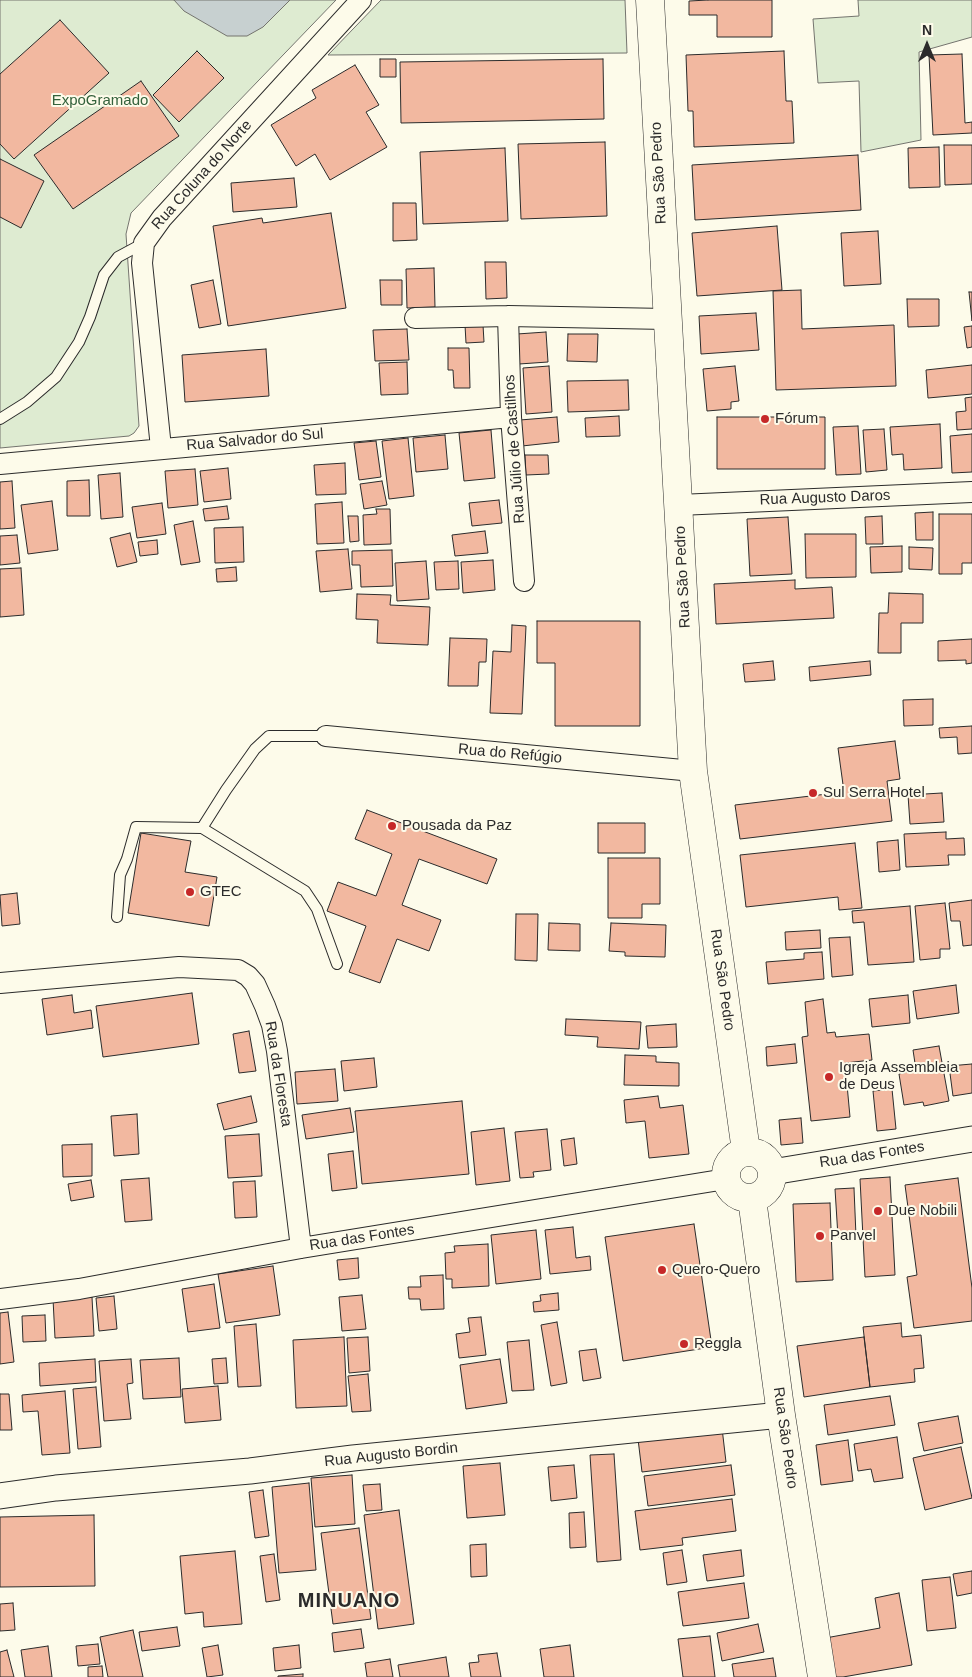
<!DOCTYPE html>
<meta charset="utf-8">
<style>
body{margin:0}
#map{position:relative;width:972px;height:1677px;overflow:hidden;background:#fdfbea;font-family:Helvetica,sans-serif}
canvas{display:block}
.north{position:absolute;left:902px;top:20px;width:50px;height:50px;-webkit-text-stroke:4px #fdfbea;paint-order:stroke;rotate:0deg;font-size:14px;font-weight:700;line-height:20px;text-align:center;color:#2b2b2b}
.north::after{content:'';display:block;margin:auto;width:18px;height:22px;background:#2b2b2b;clip-path:polygon(50% 0,100% 100%,50% 72%,0 100%)}
</style>
<div id="map">
<canvas width="972" height="1677"></canvas>
<div class="north">N</div>
</div>
<script>
const context = document.querySelector('canvas').getContext('2d');
context.lineJoin = 'round';
function fill(path, color) {
  context.fillStyle = color;
  context.fill(path, 'evenodd');
}
function shape(rows) {
  const path = new Path2D();
  for (const r of rows) {
    if (r.length === 3) {
      path.moveTo(r[0] + r[2], r[1]);
      path.arc(r[0], r[1], r[2], 0, 2 * Math.PI);
      continue;
    }
    path.moveTo(r[0], r[1]);
    for (let i = 2; i < r.length; i += 2) path.lineTo(r[i], r[i + 1]);
  }
  return path;
}
function trace(path, color, width, dash) {
  context.strokeStyle = color;
  context.lineWidth = width;
  context.lineCap = dash ? 'butt' : 'round';
  context.setLineDash(dash || []);
  context.stroke(path);
}
function write(font, color, halo, rows, align = 'center') {
  context.font = font + ' Helvetica,sans-serif';
  context.lineWidth = 4;
  context.setLineDash([]);
  context.textBaseline = 'middle';
  context.strokeStyle = halo;
  context.fillStyle = color;
  for (const [text, x, y, turn = 0] of rows) {
    context.save();
    context.translate(x, y);
    context.rotate((+turn || 0) * Math.PI / 180);
    context.textAlign = isNaN(turn) ? turn : align;
    if (halo) context.strokeText(text, 0, 0);
    context.fillText(text, 0, 0);
    context.restore();
  }
}
const green = shape([
 [0,0,336,0,131,213,126,234,139,426,134,433,129,436,0,448,0,0],
 [381,0,625,0,627,53,328,55,381,0],
 [858,0,972,0,972,37,919,52,921,140,861,152,859,81,818,83,813,19,859,16,858,0]
]);
fill(green, '#deebd1');
trace(green, '#74746e', 1);
const water = shape([
 [174,0,290,0,263,27,247,36,227,36,184,11,174,0]
]);
fill(water, '#c7d0d0');
trace(water, '#74746e', 1);
const building = shape([
 [708,0,772,0,772,37,717,37,717,15,689,15,689,1,708,0],
 [60,20,109,73,14,159,0,144,0,74,60,20],
 [197,51,224,78,179,122,153,95,197,51],
 [784,51,786,101,792,101,794,143,694,147,693,111,688,111,686,55,784,51],
 [962,54,965,123,972,122,972,133,933,135,929,55,962,54],
 [380,59,396,59,396,77,380,77,380,59],
 [603,59,604,119,401,123,400,62,603,59],
 [355,65,379,105,366,112,387,147,330,180,315,154,296,166,271,125,316,98,312,90,355,65],
 [141,81,179,136,73,209,34,155,141,81],
 [605,142,607,216,521,219,518,144,605,142],
 [944,145,972,145,972,184,945,185,944,145],
 [939,147,940,187,909,188,908,148,939,147],
 [505,148,508,221,423,224,420,152,505,148],
 [858,155,861,210,695,220,692,165,858,155],
 [0,159,44,181,21,228,0,217,0,159],
 [294,178,297,207,233,212,231,183,294,178],
 [393,203,416,203,417,240,393,241,393,203],
 [331,213,346,308,228,326,213,226,262,218,263,223,331,213],
 [777,226,782,290,697,296,692,233,777,226],
 [878,231,881,284,844,286,841,233,878,231],
 [485,262,506,262,507,298,486,299,485,262],
 [434,268,435,307,407,308,406,269,434,268],
 [213,280,221,324,199,328,191,285,213,280],
 [380,280,402,280,402,305,381,305,380,280],
 [801,290,802,329,894,325,896,386,776,390,773,291,801,290],
 [969,292,972,292,972,321,969,292],
 [907,299,939,299,939,326,908,327,907,299],
 [756,313,759,350,701,354,699,316,756,313],
 [465,325,483,325,484,342,466,343,465,325],
 [972,326,972,347,967,348,964,327,972,326],
 [407,329,409,360,375,361,373,330,407,329],
 [546,332,548,362,519,364,517,334,546,332],
 [568,334,598,334,597,362,567,361,568,334],
 [448,348,469,348,470,388,454,388,453,370,448,370,448,348],
 [266,349,269,396,185,402,182,355,266,349],
 [407,362,408,394,381,395,379,363,407,362],
 [972,365,972,394,928,398,926,370,972,365],
 [549,366,552,412,526,414,523,368,549,366],
 [735,366,739,401,731,402,731,409,707,411,703,369,735,366],
 [628,380,629,410,568,412,567,381,628,380],
 [972,397,972,429,957,430,956,412,966,411,965,398,972,397],
 [619,416,620,436,586,437,585,418,619,416],
 [557,417,559,442,522,446,520,420,557,417],
 [717,417,825,417,825,469,717,469,717,417],
 [940,424,942,468,904,470,903,454,892,455,890,427,940,424],
 [858,426,861,474,836,475,833,427,858,426],
 [884,429,887,470,866,472,863,430,884,429],
 [491,430,495,478,464,481,459,433,491,430],
 [972,434,972,472,952,473,950,436,972,434],
 [445,435,448,469,416,472,413,438,445,435],
 [408,438,414,496,389,499,382,441,408,438],
 [376,441,381,477,359,480,354,443,376,441],
 [525,455,548,455,549,474,526,475,525,455],
 [345,463,346,494,316,495,314,465,345,463],
 [228,468,231,499,204,502,200,471,228,468],
 [195,469,198,505,168,508,165,471,195,469],
 [120,473,123,517,101,519,98,475,120,473],
 [89,480,90,516,67,516,67,481,89,480],
 [12,481,15,528,0,529,0,482,12,481],
 [382,481,387,505,364,509,360,484,382,481],
 [499,500,502,523,472,526,469,503,499,500],
 [52,501,58,550,28,554,21,505,52,501],
 [342,502,344,543,317,544,315,504,342,502],
 [162,503,166,534,137,538,132,507,162,503],
 [227,506,229,519,205,521,203,509,227,506],
 [376,509,390,509,391,544,364,545,363,515,377,514,376,509],
 [933,512,933,540,916,540,915,513,933,512],
 [939,514,972,514,972,563,962,563,962,574,939,574,939,514],
 [348,516,358,516,359,541,350,542,348,516],
 [882,516,883,544,866,544,865,517,882,516],
 [788,517,792,574,750,576,747,519,788,517],
 [193,521,200,562,181,565,174,525,193,521],
 [243,527,244,562,215,563,214,528,243,527],
 [485,531,488,553,455,556,452,535,485,531],
 [130,533,137,562,117,567,110,538,130,533],
 [805,534,856,534,856,577,806,578,805,534],
 [17,535,20,563,0,565,0,536,17,535],
 [157,540,158,554,140,556,138,542,157,540],
 [902,546,902,572,871,573,870,547,902,546],
 [909,547,933,548,932,570,909,569,909,547],
 [348,549,352,589,320,592,316,551,348,549],
 [392,550,393,586,361,587,360,565,352,565,352,551,392,550],
 [493,560,495,590,463,593,461,562,493,560],
 [426,561,429,599,397,601,395,563,426,561],
 [458,561,459,589,436,590,434,562,458,561],
 [236,567,237,581,217,582,216,569,236,567],
 [21,568,24,615,0,617,0,569,21,568],
 [795,580,795,589,832,587,834,618,716,624,714,584,795,580],
 [889,593,923,594,923,623,901,623,901,653,878,653,879,613,888,613,889,593],
 [357,594,391,595,390,605,430,607,428,645,377,643,378,620,356,619,357,594],
 [537,621,640,621,640,726,555,726,555,663,537,663,537,621],
 [512,625,526,626,522,714,490,713,493,651,511,652,512,625],
 [450,638,487,639,486,662,479,662,478,686,448,686,450,638],
 [972,639,972,663,966,664,966,660,938,661,938,641,972,639],
 [773,661,775,680,745,682,743,664,773,661],
 [870,661,871,675,810,681,809,667,870,661],
 [933,699,933,725,904,726,903,700,933,699],
 [972,726,972,753,958,754,957,737,940,738,939,728,972,726],
 [895,741,900,779,887,781,892,821,740,839,735,805,844,792,838,748,895,741],
 [942,793,944,822,910,824,908,795,942,793],
 [367,810,497,859,487,884,419,859,402,905,441,920,429,951,397,939,380,983,349,972,366,926,327,911,338,882,376,896,392,854,355,839,367,810],
 [598,823,645,823,645,853,598,853,598,823],
 [946,832,946,839,964,838,965,855,948,855,949,865,906,867,904,834,946,832],
 [141,833,191,841,185,872,217,877,209,926,128,913,141,833],
 [898,840,900,870,879,872,877,842,898,840],
 [855,843,862,908,839,910,838,897,746,907,740,855,855,843],
 [608,858,660,858,660,904,642,904,642,918,608,918,608,858],
 [17,893,20,924,2,926,0,895,17,893],
 [972,900,972,945,963,946,960,921,951,921,949,903,972,900],
 [945,903,950,949,940,949,940,958,920,960,915,906,945,903],
 [910,906,914,962,868,965,864,922,853,923,852,911,910,906],
 [516,914,538,914,537,961,515,960,516,914],
 [549,923,580,924,580,951,548,950,549,923],
 [611,923,666,925,665,957,625,956,625,952,609,951,611,923],
 [820,930,821,948,786,950,785,932,820,930],
 [850,937,853,975,832,977,829,938,850,937],
 [822,952,824,979,768,984,766,962,804,959,804,953,822,952],
 [956,985,959,1013,917,1019,913,991,956,985],
 [192,993,199,1044,103,1057,96,1006,192,993],
 [72,995,74,1013,91,1010,93,1028,47,1035,42,999,72,995],
 [908,995,910,1023,872,1027,869,999,908,995],
 [823,999,827,1033,835,1032,836,1037,869,1034,872,1060,845,1063,850,1117,811,1121,802,1037,808,1036,805,1002,823,999],
 [566,1019,641,1022,639,1049,597,1047,598,1037,565,1035,566,1019],
 [676,1024,677,1047,648,1048,646,1026,676,1024],
 [249,1031,256,1071,239,1073,233,1034,249,1031],
 [795,1044,797,1063,767,1066,766,1047,795,1044],
 [939,1046,949,1101,924,1106,923,1102,904,1105,899,1074,916,1070,913,1050,939,1046],
 [625,1055,656,1056,656,1062,679,1063,679,1086,624,1085,625,1055],
 [374,1058,377,1087,344,1091,341,1061,374,1058],
 [972,1064,972,1093,953,1096,949,1066,972,1064],
 [335,1069,338,1101,297,1104,295,1072,335,1069],
 [892,1089,896,1129,877,1131,873,1091,892,1089],
 [251,1096,257,1122,224,1130,217,1104,251,1096],
 [658,1096,660,1108,683,1105,689,1154,649,1158,645,1121,626,1123,624,1100,658,1096],
 [462,1101,469,1174,362,1184,355,1111,462,1101],
 [350,1108,354,1132,306,1139,302,1115,350,1108],
 [137,1114,139,1154,114,1156,111,1116,137,1114],
 [801,1118,803,1143,781,1145,779,1120,801,1118],
 [504,1128,510,1181,476,1185,471,1132,504,1128],
 [547,1129,551,1170,533,1172,534,1177,520,1178,515,1132,547,1129],
 [259,1134,262,1176,228,1178,225,1136,259,1134],
 [574,1138,577,1164,564,1166,561,1140,574,1138],
 [92,1144,92,1176,63,1177,62,1145,92,1144],
 [353,1151,357,1188,332,1191,328,1154,353,1151],
 [890,1177,895,1275,865,1277,860,1179,890,1177],
 [149,1178,152,1220,125,1222,121,1180,149,1178],
 [958,1178,972,1288,972,1321,914,1328,907,1277,917,1275,905,1185,958,1178],
 [91,1180,94,1197,71,1201,68,1184,91,1180],
 [255,1181,257,1217,235,1218,233,1182,255,1181],
 [854,1188,856,1236,838,1237,835,1189,854,1188],
 [830,1203,833,1280,796,1282,793,1204,830,1203],
 [694,1224,712,1347,623,1361,605,1237,694,1224],
 [573,1227,576,1258,590,1256,591,1270,550,1274,545,1230,573,1227],
 [536,1230,541,1279,496,1284,491,1235,536,1230],
 [488,1244,489,1286,452,1288,452,1279,446,1279,445,1253,455,1252,454,1246,488,1244],
 [358,1258,359,1278,339,1280,337,1260,358,1258],
 [273,1266,280,1315,226,1323,218,1274,273,1266],
 [443,1275,444,1309,421,1310,420,1299,409,1299,408,1287,421,1287,420,1276,443,1275],
 [214,1284,220,1328,188,1332,182,1289,214,1284],
 [558,1293,559,1310,534,1312,533,1302,541,1301,540,1295,558,1293],
 [362,1295,366,1329,342,1331,339,1297,362,1295],
 [114,1296,117,1329,99,1331,96,1298,114,1296],
 [92,1297,94,1336,55,1338,53,1299,92,1297],
 [8,1312,14,1362,0,1364,0,1313,8,1312],
 [45,1315,46,1341,23,1342,22,1316,45,1315],
 [481,1317,486,1355,459,1358,456,1334,470,1332,468,1318,481,1317],
 [557,1322,567,1383,551,1386,541,1325,557,1322],
 [901,1323,902,1337,921,1335,924,1368,914,1369,915,1382,870,1387,863,1327,901,1323],
 [256,1324,261,1386,238,1387,234,1326,256,1324],
 [344,1337,347,1406,296,1408,293,1340,344,1337],
 [368,1337,370,1371,349,1373,347,1338,368,1337],
 [864,1337,870,1387,804,1397,797,1346,864,1337],
 [529,1340,534,1390,512,1391,507,1342,529,1340],
 [596,1349,601,1378,583,1381,579,1351,596,1349],
 [179,1358,181,1397,143,1399,140,1360,179,1358],
 [226,1358,228,1383,214,1384,212,1359,226,1358],
 [95,1359,96,1382,40,1386,39,1363,95,1359],
 [131,1359,133,1383,127,1384,131,1419,104,1421,99,1361,131,1359],
 [500,1359,507,1403,466,1409,460,1365,500,1359],
 [368,1374,371,1411,352,1412,348,1376,368,1374],
 [218,1386,221,1420,185,1423,182,1389,218,1386],
 [96,1387,101,1447,78,1449,73,1389,96,1387],
 [65,1391,70,1453,42,1455,38,1411,23,1412,22,1395,65,1391],
 [0,1394,9,1394,12,1430,0,1430,0,1394],
 [890,1396,895,1425,828,1435,824,1405,890,1396],
 [958,1416,963,1443,924,1451,918,1423,958,1416],
 [722,1428,726,1462,642,1472,638,1439,722,1428],
 [897,1437,903,1478,874,1482,871,1469,858,1471,854,1444,897,1437],
 [848,1440,853,1481,821,1485,816,1445,848,1440],
 [961,1447,972,1498,925,1510,913,1458,961,1447],
 [614,1454,621,1560,597,1562,590,1455,614,1454],
 [500,1463,505,1515,467,1518,463,1466,500,1463],
 [574,1465,577,1498,551,1501,548,1467,574,1465],
 [731,1465,735,1495,648,1506,644,1476,731,1465],
 [352,1475,355,1524,315,1527,311,1478,352,1475],
 [309,1483,316,1570,279,1573,272,1487,309,1483],
 [380,1484,382,1510,366,1511,363,1485,380,1484],
 [263,1490,269,1536,255,1538,249,1492,263,1490],
 [732,1499,736,1531,682,1538,683,1545,640,1550,635,1511,732,1499],
 [399,1510,414,1624,378,1629,364,1515,399,1510],
 [584,1512,586,1547,570,1548,569,1513,584,1512],
 [94,1515,95,1586,0,1587,0,1517,94,1515],
 [359,1528,371,1619,333,1624,321,1533,359,1528],
 [486,1544,487,1576,471,1577,470,1545,486,1544],
 [682,1550,687,1582,667,1585,663,1553,682,1550],
 [741,1550,744,1576,707,1581,703,1555,741,1550],
 [235,1551,242,1624,204,1627,203,1612,185,1614,180,1556,235,1551],
 [274,1554,280,1600,266,1602,260,1556,274,1554],
 [972,1571,972,1593,957,1596,953,1574,972,1571],
 [950,1577,956,1628,927,1631,922,1580,950,1577],
 [744,1583,749,1618,683,1626,678,1592,744,1583],
 [899,1593,912,1665,843,1677,827,1677,820,1639,880,1628,875,1598,899,1593],
 [13,1603,15,1630,0,1631,0,1604,13,1603],
 [758,1624,764,1652,722,1661,717,1633,758,1624],
 [177,1627,180,1646,142,1651,139,1632,177,1627],
 [361,1629,364,1648,334,1652,332,1633,361,1629],
 [133,1630,143,1677,108,1677,100,1637,133,1630],
 [710,1636,715,1677,683,1677,678,1639,710,1636],
 [98,1644,100,1664,78,1666,76,1646,98,1644],
 [218,1645,223,1675,207,1677,202,1648,218,1645],
 [299,1645,301,1668,275,1671,273,1648,299,1645],
 [570,1645,574,1677,544,1677,540,1649,570,1645],
 [48,1646,52,1677,25,1677,21,1650,48,1646],
 [7,1650,14,1677,0,1677,0,1652,7,1650],
 [497,1653,501,1677,471,1677,469,1663,479,1662,478,1655,497,1653],
 [446,1657,449,1677,400,1677,398,1665,446,1657],
 [773,1658,776,1677,734,1677,732,1664,773,1658],
 [390,1659,393,1677,367,1677,365,1663,390,1659],
 [102,1666,103,1677,88,1677,88,1667,102,1666],
 [303,1674,303,1677,278,1677,278,1676,303,1674]
]);
fill(building, '#f2b8a0');
trace(building, '#2b2b2b', 1);
const service = shape([
 [0,419,27,402,56,377,79,342,90,317,104,275,118,257,144,243],
 [202,828,305,891,317,909,337,964],
 [117,917,120,875,127,859,136,827,202,828,226,790,255,749,269,736,326,736]
]);
const minor = shape([
 [508,316,511,417,524,581],
 [415,318,508,316,666,319],
 [161,448,142,263,144,243,162,218,361,0],
 [0,464,511,417],
 [679,505,972,492],
 [326,736,693,771],
 [0,983,179,967,238,970,248,976,255,984,265,1006,272,1025,277,1051,301,1248],
 [0,1299,79,1289,301,1248,726,1179]
]);
const tertiary = shape([
 [772,1172,972,1139],
 [0,1496,56,1488,250,1471,353,1458,781,1415]
]);
const secondary = shape([
 [650,0,693,771,746,1151],
 [749,1175,23],
 [752,1199,781,1415,822,1677]
]);
trace(service, '#2b2b2b', 12);
trace(minor, '#2b2b2b', 22);
trace(tertiary, '#2b2b2b', 27);
trace(secondary, '#2b2b2b', 29);
trace(service, '#fdfbea', 10);
trace(minor, '#fdfbea', 20);
trace(tertiary, '#fdfbea', 25);
trace(secondary, '#fdfbea', 28);
for (const [x, y, r, color] of [
 [765,419,5,"#c62828"],
 [813,793,5,"#c62828"],
 [392,826,5,"#c62828"],
 [190,892,5,"#c62828"],
 [829,1077,5,"#c62828"],
 [878,1211,5,"#c62828"],
 [820,1236,5,"#c62828"],
 [662,1270,5,"#c62828"],
 [684,1344,5,"#c62828"]
]) {
  const dot = new Path2D();
  dot.arc(x, y, r, 0, 2 * Math.PI);
  context.fillStyle = color;
  context.fill(dot);
  trace(dot, '#fdfbea', 2);
}
write('15px', '#34623c', '#fdfbea', [
 ["ExpoGramado",100,101]
]);
write('15px', '#2b2b2b', '#fdfbea', [
 ["Rua São Pedro",659,173,-93],
 ["Rua Coluna do Norte",202,175,-48],
 ["Rua Salvador do Sul",255,440,-5],
 ["Rua Júlio de Castilhos",515,449,-94],
 ["Rua Augusto Daros",825,498,-2],
 ["Rua São Pedro",683,577,-93],
 ["Rua do Refúgio",510,754,5],
 ["Rua São Pedro",722,980,82],
 ["Rua da Floresta",278,1074,81],
 ["Rua das Fontes",872,1155,-9],
 ["Rua das Fontes",362,1238,-9],
 ["Rua São Pedro",785,1438,82],
 ["Rua Augusto Bordin",391,1455,-6]
]);
write('15px', '#2b2b2b', '#fdfbea', [
 ["Fórum",775,419],
 ["Sul Serra Hotel",823,793],
 ["Pousada da Paz",402,826],
 ["GTEC",200,892],
 ["Igreja Assembleia",839,1068],
 ["de Deus",839,1085],
 ["Due Nobili",888,1211],
 ["Panvel",830,1236],
 ["Quero-Quero",672,1270],
 ["Reggla",694,1344]
], 'left');
context.letterSpacing = '1px';
write('bold 20px', '#2b2b2b', '#fdfbea', [
 ["MINUANO",349,1601]
]);
context.letterSpacing = '0px';
</script>
